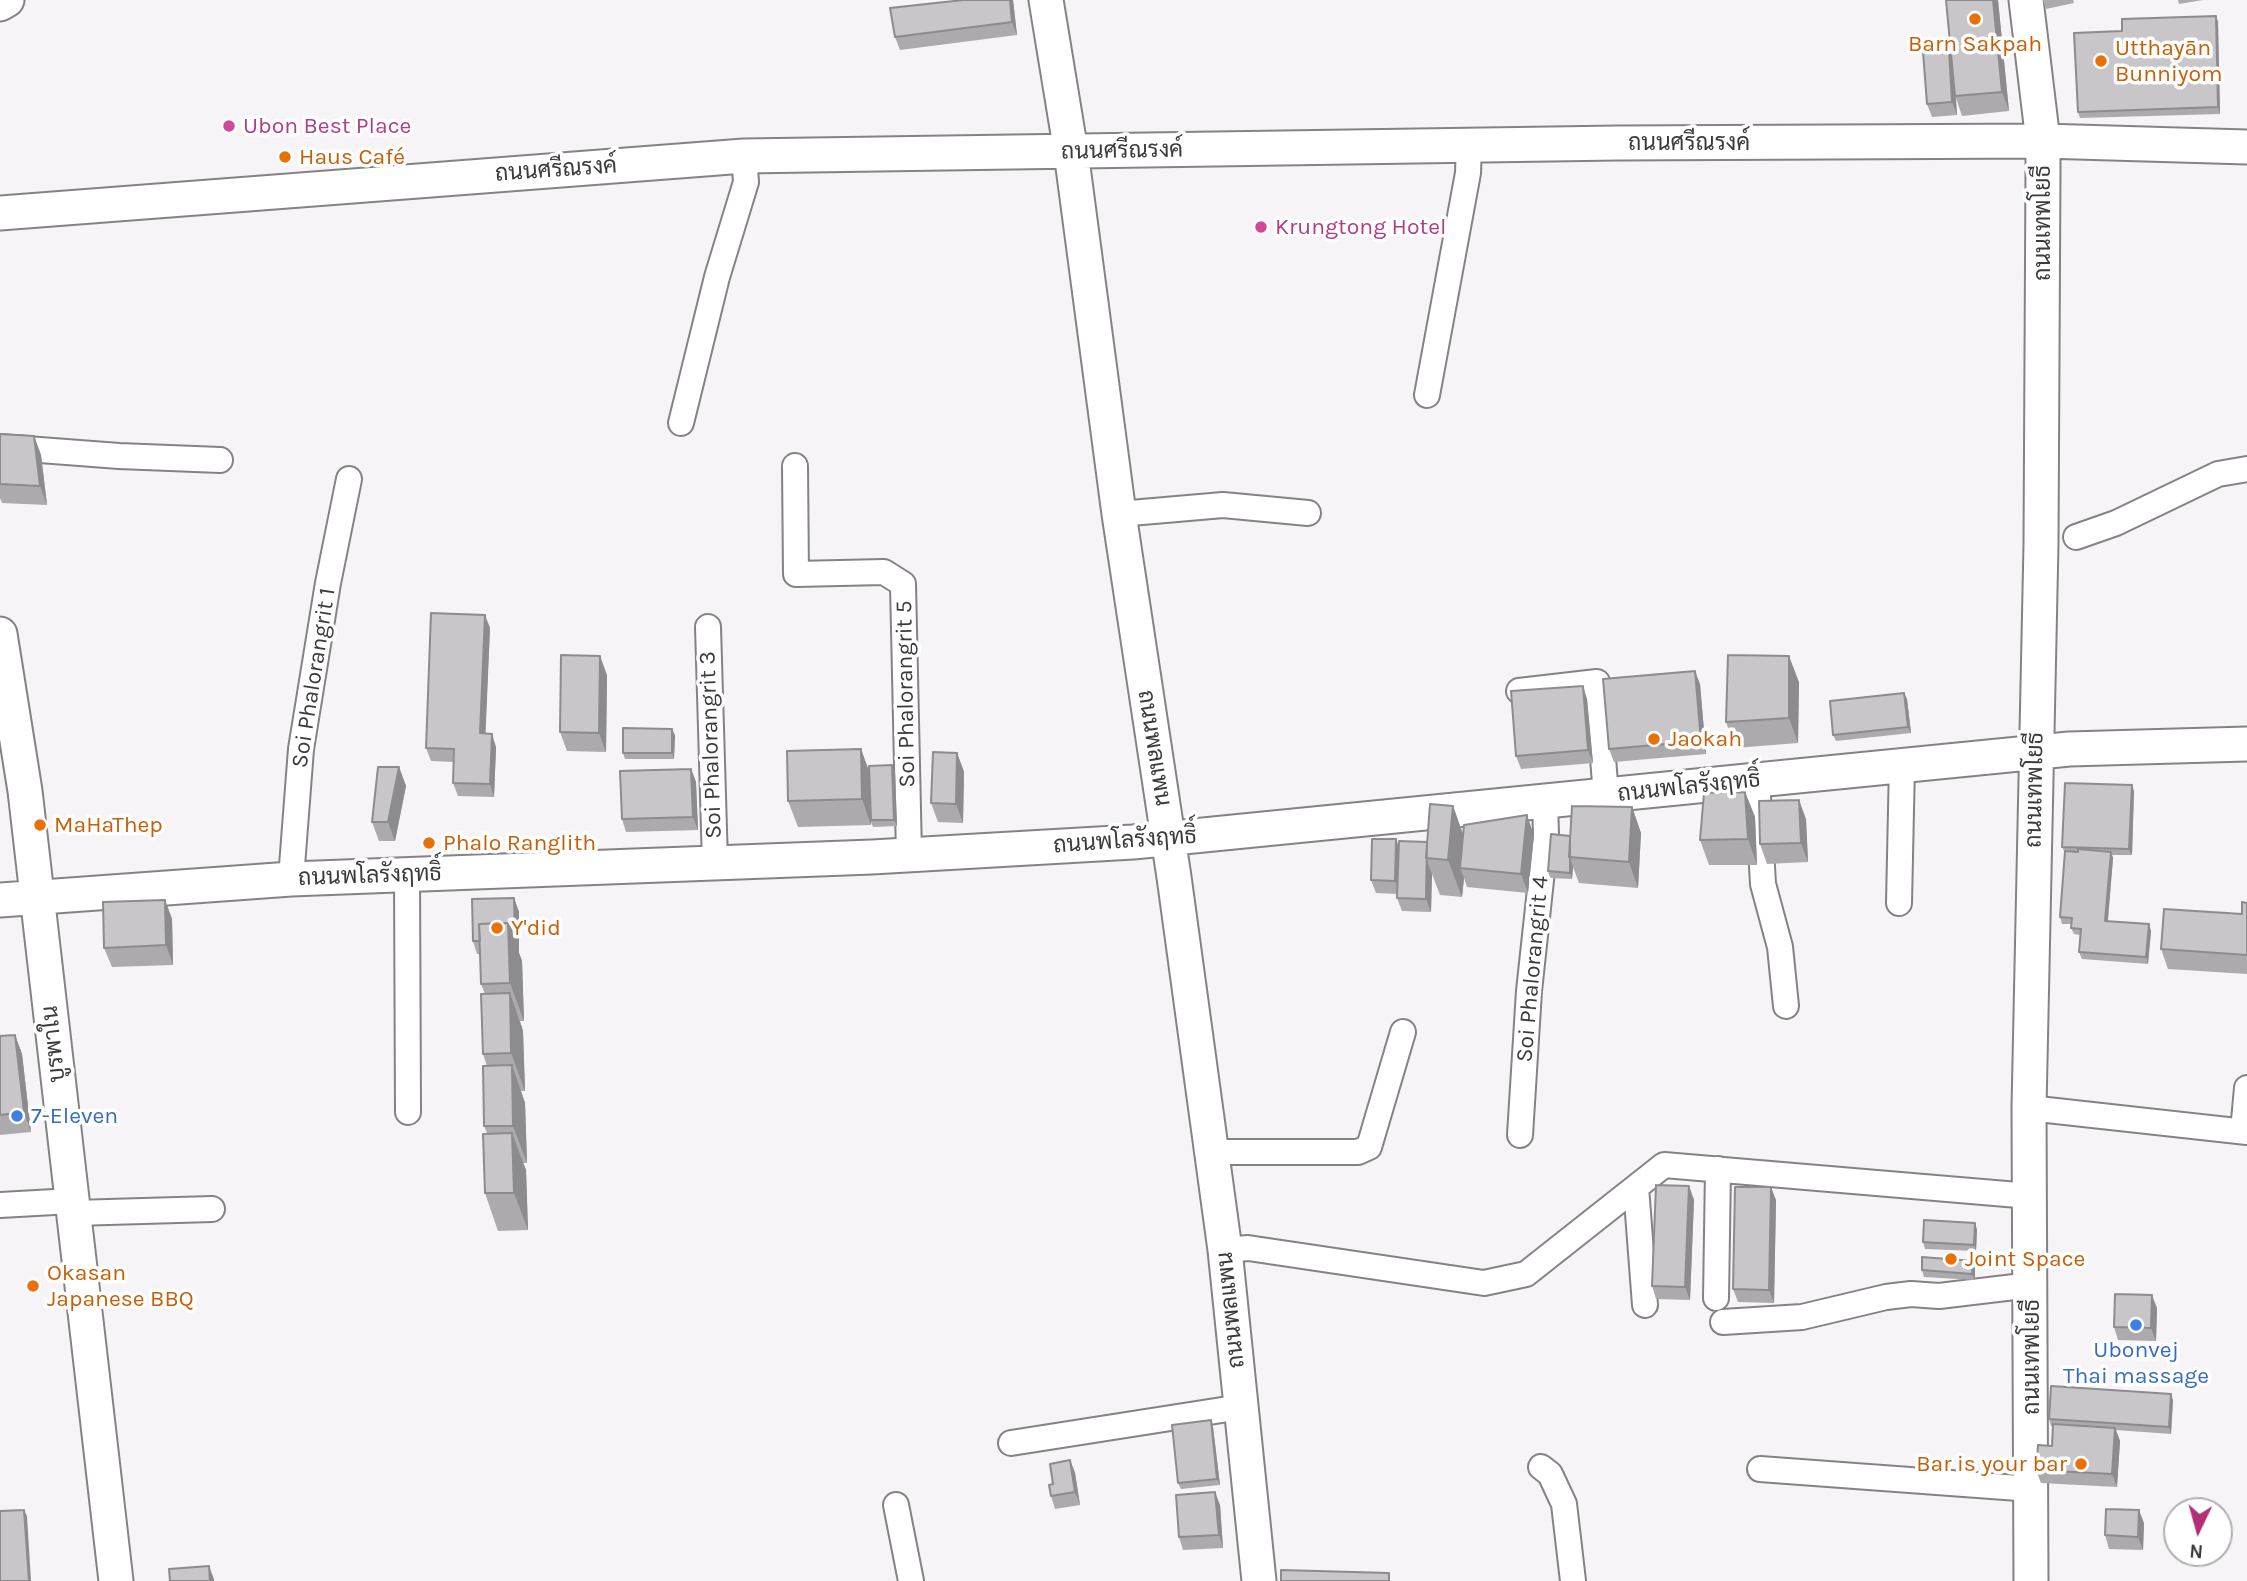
<!DOCTYPE html>
<meta charset="utf-8">
<style>
body{margin:0}
#map{position:relative;width:2247px;height:1581px;overflow:hidden;background:#f6f4f7;font-family:Karla,sans-serif}
canvas{display:block}
.north{position:absolute;left:2163px;top:1497px;width:70px;height:70px;box-sizing:border-box;background:#fff;border:2px solid #b1b0b1;border-radius:50%;rotate:185deg;font-size:19px;font-weight:700;line-height:28px;text-align:center;color:#3b3a3c}
.north::after{content:'';display:block;margin:auto;width:24px;height:32px;background:#b32e74;clip-path:polygon(50% 0,100% 100%,50% 72%,0 100%)}
</style>
<div id="map">
<canvas width="2247" height="1581"></canvas>
<div class="north">N</div>
</div>
<script>
const context = document.querySelector('canvas').getContext('2d');
context.lineJoin = 'round';
function shape(rows) {
  const path = new Path2D();
  for (const r of rows) {
    path.moveTo(r[0], r[1]);
    for (let i = 2; i < r.length; i += 2) path.lineTo(r[i], r[i + 1]);
  }
  return path;
}
function trace(path, color, width, dash) {
  context.strokeStyle = color;
  context.lineWidth = width;
  context.lineCap = dash ? 'butt' : 'round';
  context.setLineDash(dash || []);
  context.stroke(path);
}
function fill(path, color) {
  context.fillStyle = color;
  context.fill(path, 'evenodd');
}
function write(font, color, halo, rows, align = 'center') {
  context.font = font + ' Karla,Sarabun,sans-serif';
  context.lineWidth = 7;
  context.setLineDash([]);
  context.textBaseline = 'middle';
  context.strokeStyle = halo;
  context.fillStyle = color;
  for (const [text, x, y, turn = 0] of rows) {
    context.save();
    context.translate(x, y);
    context.rotate((+turn || 0) * Math.PI / 180);
    context.textAlign = isNaN(turn) ? turn : align;
    if (halo) context.strokeText(text, 0, 0);
    context.fillText(text, 0, 0);
    context.restore();
  }
}
const street = shape([
 [1427,395,1468,173,1469,145],
 [681,423,717,277,746,182,744,156],
 [0,447,119,456,220,460],
 [795,466,796,574,884,572,903,584,909,855],
 [1119,514,1223,505,1308,513],
 [2076,537,2116,523,2218,474,2247,469],
 [708,627,715,863],
 [1519,691,1597,682,1606,796],
 [1757,779,1763,884,1780,947,1786,1006],
 [407,875,408,1112],
 [291,879,301,749,328,583,349,479],
 [1899,903,1902,764],
 [2029,1108,2247,1132],
 [2243,1131,2247,1088],
 [1520,1135,1529,991,1546,834,1545,802],
 [1212,1152,1358,1152,1369,1147,1403,1032],
 [1636,1187,1645,1305],
 [0,1205,72,1201],
 [74,1213,212,1209],
 [1225,1250,1248,1248,1484,1283,1526,1274,1664,1165,2030,1196],
 [1716,1298,1718,1169],
 [1723,1322,1802,1317,1886,1297,1911,1294,1939,1296,2031,1285],
 [1011,1443,1241,1407],
 [1541,1467,1550,1474,1564,1504,1573,1581],
 [1760,1469,2032,1489],
 [896,1505,911,1581]
]);
const secondary = shape([
 [1046,0,1071,152,1119,514,1174,877,1225,1250,1259,1581],
 [2026,0,2043,141,2043,168,2041,544,2029,1108,2031,1581],
 [0,4,7,0],
 [0,213,744,156,1618,143,2043,141,2247,147],
 [0,634,25,791,116,1581],
 [0,900,291,879,872,857,1133,842,2069,749,2247,744]
]);
trace(street, '#848285', 28);
trace(secondary, '#848285', 37);
trace(street, '#fff', 24);
trace(secondary, '#fff', 33);
fill(shape([
 [1013,0,1017,35,900,50,895,37],
 [1946,0,1998,0,2009,111,1962,116,1956,98,1957,115,1932,117,1927,104,1949,50,1951,58],
 [2043,0,2073,0,2074,3,2046,9],
 [2178,0,2203,0,2179,4],
 [2216,16,2218,22,2220,114,2080,118,2078,112,2122,31],
 [0,434,34,436,41,455,47,505,2,503,0,498],
 [490,628,485,733,496,747,494,797,458,796,453,783,454,762,431,761,426,748],
 [607,675,606,752,567,751,560,732],
 [1799,682,1798,743,1735,748,1726,722],
 [1700,684,1706,754,1614,762,1609,749],
 [1904,693,1907,699,1911,733,1836,741,1833,735],
 [1587,699,1593,763,1521,769,1516,756],
 [675,735,674,759,625,759,623,753],
 [861,749,869,772,895,772,897,826,873,827,871,822,871,825,798,827,788,801],
 [957,753,964,772,963,823,938,822,931,803],
 [399,767,406,786,395,841,379,841,372,822],
 [691,769,696,782,698,830,626,832,622,819],
 [2134,791,2132,855,2112,855,2113,858,2108,921,2151,931,2148,964,2082,959,2079,952,2080,935,2074,934,2071,928,2072,924,2062,924,2060,917,2065,853,2062,847],
 [1745,792,1755,817,1757,865,1709,865,1700,840],
 [1453,806,1463,834,1534,835,1528,893,1467,887,1464,878,1462,897,1440,895,1432,874,1431,912,1402,911,1397,898,1397,894,1376,893,1371,880,1396,839,1399,847,1427,842],
 [1632,807,1641,833,1638,888,1579,883,1573,867,1572,879,1550,878,1548,871,1570,836],
 [1806,819,1808,862,1767,864,1760,844],
 [514,898,519,912,519,953,522,961,524,1021,520,1021,523,1031,525,1091,521,1091,525,1103,527,1163,523,1163,526,1170,528,1230,498,1231,485,1193,487,1133,484,1126,487,1066,483,1054,485,994,481,984,480,954,477,954,473,941],
 [165,900,172,919,173,965,112,967,104,948],
 [2247,903,2247,974,2168,969,2161,949,2242,914],
 [15,1035,22,1054,31,1132,0,1135,0,1036],
 [1689,1186,1694,1200,1690,1300,1656,1299,1652,1286],
 [1776,1200,1774,1303,1738,1302,1733,1289],
 [1975,1223,1977,1230,1976,1251,1925,1249,1923,1242],
 [1975,1267,1975,1280,1924,1277,1922,1270],
 [2157,1308,2156,1341,2118,1340,2114,1327],
 [2173,1400,2171,1434,2116,1430,2120,1441,2117,1487,2041,1483,2036,1470,2052,1446,2053,1426,2051,1426,2049,1419],
 [1213,1427,1220,1485,1181,1489,1178,1483],
 [1070,1460,1075,1473,1080,1505,1055,1509,1051,1496,1053,1484],
 [1220,1505,1223,1548,1183,1550,1179,1537],
 [2144,1523,2143,1550,2109,1549,2105,1535]
]), '#acaaad');
fill(shape([
 [1010,0,1013,0,1017,35,1012,22],
 [1993,0,1998,0,2009,111,2002,92],
 [2216,16,2218,22,2220,114,2218,107],
 [1949,50,1953,64,1957,115,1952,102],
 [34,436,41,455,47,505,40,486],
 [485,615,490,628,485,746,480,733],
 [600,656,607,675,606,752,599,733],
 [1789,656,1799,682,1798,743,1789,718],
 [1695,671,1700,684,1706,754,1701,741],
 [1583,686,1587,699,1593,763,1588,750],
 [1904,693,1907,699,1911,733,1908,727],
 [672,729,675,735,674,759,672,753],
 [492,734,496,747,494,797,490,784],
 [861,749,870,774,871,825,862,799],
 [957,753,964,772,963,823,956,804],
 [892,765,895,772,897,826,894,820],
 [399,767,406,786,395,841,388,822],
 [691,769,696,782,698,830,693,817],
 [2132,785,2134,791,2132,855,2129,849],
 [1745,792,1755,817,1757,865,1748,839],
 [1799,800,1806,819,1808,862,1801,843],
 [1453,806,1466,843,1460,868,1464,878,1462,897,1448,860],
 [1632,807,1641,833,1638,888,1629,862],
 [1527,815,1534,835,1528,893,1521,874],
 [1396,839,1400,852,1400,894,1395,881],
 [2111,852,2113,858,2107,928,2105,921],
 [1427,861,1432,874,1431,912,1426,899],
 [1571,861,1573,867,1572,879,1570,873],
 [514,898,519,912,519,953,522,961,524,1021,510,983,508,923],
 [165,900,172,919,173,965,166,945],
 [2149,924,2151,931,2148,964,2146,957],
 [510,993,523,1031,525,1091,511,1053],
 [15,1035,22,1054,31,1132,24,1112],
 [512,1065,525,1103,527,1163,513,1126],
 [512,1133,526,1170,528,1230,514,1193],
 [1689,1186,1694,1200,1690,1300,1685,1287],
 [1771,1187,1776,1200,1774,1303,1769,1290],
 [1975,1223,1977,1230,1976,1251,1974,1245],
 [1973,1261,1975,1267,1975,1280,1972,1274],
 [2152,1295,2157,1308,2156,1341,2151,1328],
 [2171,1394,2173,1400,2171,1434,2169,1427],
 [1211,1420,1213,1427,1220,1485,1217,1479],
 [2115,1428,2120,1441,2117,1487,2112,1474],
 [1070,1460,1075,1473,1080,1505,1075,1492],
 [1215,1492,1220,1505,1223,1548,1219,1535],
 [24,1510,27,1516,31,1581,29,1581],
 [2139,1510,2144,1523,2143,1550,2138,1537],
 [209,1566,214,1579,214,1581,210,1581]
]), '#8c8b8d');
const building = shape([
 [963,0,1010,0,1012,22,895,37,890,8,963,0],
 [1946,0,1993,0,2002,92,1955,96,1946,0],
 [2216,16,2218,107,2078,112,2074,33,2122,31,2122,19,2216,16],
 [1949,50,1952,102,1927,104,1923,52,1949,50],
 [0,434,34,436,40,486,0,484,0,434],
 [431,613,485,615,480,733,492,734,490,784,453,783,454,749,426,748,431,613],
 [561,655,600,656,599,733,560,732,561,655],
 [1728,655,1789,656,1789,718,1726,722,1728,655],
 [1695,671,1701,741,1609,749,1603,679,1695,671],
 [1583,686,1588,750,1516,756,1511,691,1583,686],
 [1904,693,1908,727,1833,735,1830,701,1904,693],
 [623,728,672,729,672,753,623,753,623,728],
 [861,749,862,799,788,801,787,751,861,749],
 [933,752,957,753,956,804,931,803,933,752],
 [892,765,894,820,871,820,869,766,892,765],
 [378,767,399,767,388,822,372,822,378,767],
 [691,769,693,817,622,819,620,771,691,769],
 [2065,783,2132,785,2129,849,2062,847,2065,783],
 [1745,792,1748,839,1700,840,1704,793,1745,792],
 [1799,800,1801,843,1760,844,1759,801,1799,800],
 [1430,804,1453,806,1448,860,1426,858,1430,804],
 [1572,806,1632,807,1629,862,1569,857,1572,806],
 [1527,815,1521,874,1460,868,1464,825,1527,815],
 [1551,834,1570,836,1570,873,1548,871,1551,834],
 [1372,839,1396,839,1395,881,1371,880,1372,839],
 [1399,841,1427,842,1426,899,1397,898,1399,841],
 [2078,849,2111,852,2105,921,2149,924,2146,957,2079,952,2081,929,2071,928,2072,918,2060,917,2065,851,2078,852,2078,849],
 [514,898,515,940,508,923,479,924,480,941,473,941,472,899,514,898],
 [165,900,166,945,104,948,103,902,165,900],
 [2242,902,2247,903,2247,955,2161,949,2164,909,2242,914,2242,902],
 [508,923,510,983,481,984,479,924,508,923],
 [510,993,511,1053,483,1054,481,994,510,993],
 [15,1035,24,1112,0,1115,0,1036,15,1035],
 [512,1065,513,1126,484,1126,483,1066,512,1065],
 [512,1133,514,1193,485,1193,483,1134,512,1133],
 [1656,1185,1689,1186,1685,1287,1652,1286,1656,1185],
 [1735,1187,1771,1187,1769,1290,1733,1289,1735,1187],
 [1924,1220,1975,1223,1974,1245,1923,1242,1924,1220],
 [1922,1257,1973,1261,1972,1274,1922,1270,1922,1257],
 [2115,1294,2152,1295,2151,1328,2114,1327,2115,1294],
 [2051,1386,2171,1394,2169,1427,2049,1419,2051,1386],
 [1211,1420,1217,1479,1178,1483,1172,1425,1211,1420],
 [2053,1424,2115,1428,2112,1474,2036,1470,2038,1445,2052,1446,2053,1424],
 [1070,1460,1075,1492,1051,1496,1049,1485,1053,1484,1050,1464,1070,1460],
 [1215,1492,1219,1535,1179,1537,1176,1495,1215,1492],
 [2106,1509,2139,1510,2138,1537,2105,1535,2106,1509],
 [24,1510,29,1581,0,1581,0,1511,24,1510],
 [209,1566,210,1581,170,1581,169,1569,209,1566],
 [1281,1570,1389,1573,1389,1581,1281,1581,1281,1570]
]);
fill(building, '#c8c6c9');
trace(building, '#8c8b8d', 2);
for (const [x, y, r, color] of [
 [1975,19,7,"#e8710a"],
 [2101,61,7,"#e8710a"],
 [229,126,7,"#d1479c"],
 [285,157,7,"#e8710a"],
 [1261,227,7,"#d1479c"],
 [1654,739,7,"#e8710a"],
 [40,825,7,"#e8710a"],
 [429,843,7,"#e8710a"],
 [497,928,7,"#e8710a"],
 [17,1116,7,"#3f7fe0"],
 [1951,1259,7,"#e8710a"],
 [33,1286,7,"#e8710a"],
 [2136,1325,7,"#3f7fe0"],
 [2081,1464,7,"#e8710a"]
]) {
  const dot = new Path2D();
  dot.arc(x, y, r, 0, 2 * Math.PI);
  context.fillStyle = color;
  context.fill(dot);
  trace(dot, '#fff', 2.5);
}
write('23px', '#c56008', '#fff', [
 ["Barn Sakpah",1975,44,"center"],
 ["Utthayān",2115,48],
 ["Bunniyom",2115,74],
 ["Haus Café",299,157],
 ["Jaokah",1668,739],
 ["MaHaThep",54,825],
 ["Phalo Ranglith",443,843],
 ["Y'did",511,928],
 ["Joint Space",1965,1259],
 ["Okasan",47,1273],
 ["Japanese BBQ",47,1299],
 ["Bar is your bar",2067,1464,"right"]
], 'left');
write('23px', '#b23c85', '#fff', [
 ["Ubon Best Place",243,126],
 ["Krungtong Hotel",1275,227]
], 'left');
write('23px', '#3b3a3c', '#fff', [
 ["ถนนศรีณรงค์",1689,143],
 ["ถนนศรีณรงค์",1122,151,-1],
 ["ถนนศรีณรงค์",556,170,-4],
 ["ถนนเทพโยธี",2043,223,-90],
 ["Soi Phalorangrit 1",314,678,-81],
 ["Soi Phalorangrit 5",906,694,-91],
 ["Soi Phalorangrit 3",711,745,-92],
 ["ถนนพลแพน",1154,748,81],
 ["ถนนพโลรังฤทธิ์",1689,787,-6],
 ["ถนนเทพโยธี",2035,790,-89],
 ["ถนนพโลรังฤทธิ์",1125,841,-4],
 ["ถนนพโลรังฤทธิ์",370,876,-2],
 ["Soi Phalorangrit 4",1533,969,-85],
 ["บูรพาใน",54,1044,-96],
 ["ถนนพลแพน",1231,1310,-96],
 ["ถนนเทพโยธี",2032,1357,-90]
]);
write('23px', '#366cbe', '#fff', [
 ["7-Eleven",31,1116],
 ["Ubonvej",2136,1350,"center"],
 ["Thai massage",2136,1376,"center"]
], 'left');
</script>
